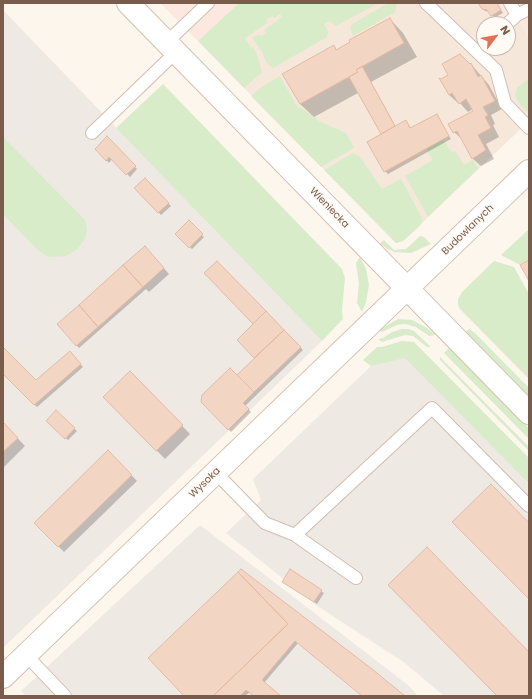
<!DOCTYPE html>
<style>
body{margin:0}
#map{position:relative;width:532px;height:699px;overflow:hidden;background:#fdf6ec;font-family:Poppins,sans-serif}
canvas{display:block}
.frame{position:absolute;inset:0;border:4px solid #7a5c4d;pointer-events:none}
.north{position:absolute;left:476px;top:16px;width:40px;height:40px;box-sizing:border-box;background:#fffaf3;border:1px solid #cabbb1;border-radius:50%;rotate:58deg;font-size:11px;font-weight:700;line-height:16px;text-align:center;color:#7a5c4d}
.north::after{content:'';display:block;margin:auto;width:14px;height:18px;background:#e76f51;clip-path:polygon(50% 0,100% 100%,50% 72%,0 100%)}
</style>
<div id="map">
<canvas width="532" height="699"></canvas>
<div class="frame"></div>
<div class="north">N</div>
</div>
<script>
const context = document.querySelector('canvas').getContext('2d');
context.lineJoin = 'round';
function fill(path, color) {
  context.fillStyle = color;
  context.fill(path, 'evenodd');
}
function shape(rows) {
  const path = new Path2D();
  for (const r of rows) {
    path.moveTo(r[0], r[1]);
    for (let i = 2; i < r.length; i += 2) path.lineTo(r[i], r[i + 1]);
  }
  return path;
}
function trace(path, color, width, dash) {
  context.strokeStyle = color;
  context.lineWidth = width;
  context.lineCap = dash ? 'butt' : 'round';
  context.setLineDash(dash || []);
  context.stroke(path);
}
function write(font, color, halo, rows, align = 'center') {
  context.font = font + ' Poppins,sans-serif';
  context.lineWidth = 3;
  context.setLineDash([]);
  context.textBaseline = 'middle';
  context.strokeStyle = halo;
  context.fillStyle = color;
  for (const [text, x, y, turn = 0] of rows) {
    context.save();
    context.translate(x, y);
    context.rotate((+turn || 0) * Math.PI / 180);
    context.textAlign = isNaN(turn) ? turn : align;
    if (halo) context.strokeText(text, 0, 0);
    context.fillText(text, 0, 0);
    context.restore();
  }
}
fill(shape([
 [239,3,478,3,487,10,493,19,505,24,484,24,484,48,508,48,508,26,511,27,520,22,529,36,529,121,428,217,418,228,403,241,396,243,198,41]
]), '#f5e8da');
fill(shape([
 [160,3,239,3,198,41],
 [478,3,529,3,529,36,520,22,511,27,493,19,487,10,482,9]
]), '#fde8e0');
fill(shape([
 [3,10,322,341,3,648],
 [405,357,529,484,529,696,444,696,405,663,316,605,226,533,261,500,253,479,371,366],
 [200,525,408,685,418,696,26,696,21,691]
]), '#efe9e4');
fill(shape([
 [239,3,379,3,336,26,330,21,324,24,328,32,327,37,273,68,266,62,262,52,252,38,259,34,260,36,266,33,264,30,282,17,280,14,274,18,272,16,266,20,267,23,245,38,251,48,253,47,257,54,262,72,244,88,198,41],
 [388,3,397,3,395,12,353,36,350,27,352,24],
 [280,76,298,108,300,107,319,121,346,133,354,148,321,167,251,96,263,86],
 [529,78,529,114,518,102,515,95,517,88],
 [163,84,342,269,345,278,342,310,343,319,322,341,116,128],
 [3,137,85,220,87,229,85,239,76,250,66,256,48,257,39,251,3,214],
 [443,140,452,152,455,151,464,165,473,160,478,169,428,217,405,176,433,160,426,149],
 [353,153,359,156,382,189,401,179,420,214,422,219,421,224,403,241,396,243,324,170],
 [529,229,529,260,520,265,501,255],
 [420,236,424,237,431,244,411,253,394,252,379,244,384,240,394,250,406,249],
 [360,257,366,269,369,285,366,302,362,312,357,303,359,284,356,263],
 [494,261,514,267,529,294,529,379,460,309,458,305,458,299,462,292],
 [398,319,412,320,427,328,436,335,429,336,416,327,405,324,397,325,382,332,379,330],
 [402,329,408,329,414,331,431,347,427,347,413,336,405,335,382,342,378,339,383,338,392,332],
 [469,329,475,333,529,388,529,398,465,332],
 [402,341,414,342,416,344,529,458,529,484,405,358,371,366,363,360,377,347,382,347],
 [450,347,529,428,529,439,444,353],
 [440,357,529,447,529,451,440,360]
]), '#d8ecc9');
fill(shape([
 [479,3,497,3,503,13,494,18,490,12,485,11,482,8],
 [390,19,403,33,417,57,371,82,396,127,406,121,411,128,436,115,451,139,388,174,385,171,382,135,358,93,314,117,300,104,284,74,334,47,337,50],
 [471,64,489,85,502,109,491,115,495,124,493,125,499,137,486,144,494,159,481,166,472,158,463,140,454,132,474,112,473,109,468,112,459,102,458,103,449,95,441,80],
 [107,138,137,169,130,177,112,159,109,163,96,149],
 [145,179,171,206,161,215,136,188],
 [189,222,204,237,192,249,177,234],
 [150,253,169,274,149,292,146,289,79,348,58,324],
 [217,262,303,350,245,406,251,412,231,432,202,402,237,376,256,358,238,340,255,324],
 [3,348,36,381,70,353,83,367,37,407,3,372],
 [130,372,190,434,165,459,104,397],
 [56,412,77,431,68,440,47,421],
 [3,423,25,446,3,468],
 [108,451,137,481,64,552,35,523],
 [241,570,403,696,363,696,299,642,264,683,279,696,255,696,250,692,245,696,186,696],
 [283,582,321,591,324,593,317,604]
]), '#0003');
const building = shape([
 [478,3,497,3,501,10,491,16,487,10,482,9,478,3],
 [390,18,404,43,356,70,358,72,300,104,282,74,334,45,336,50,350,42,349,40,390,18],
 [460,54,470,64,471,63,478,77,481,75,495,101,483,107,488,115,485,117,491,128,478,135,486,150,472,159,457,131,453,133,448,124,473,111,466,99,459,104,452,93,449,95,439,78,441,79,448,75,442,64,460,54],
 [362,66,395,126,381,134,349,77,358,72,356,70,362,66],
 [437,114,449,136,384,172,367,142,406,120,410,128,437,114],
 [107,136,136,166,126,175,109,157,106,161,95,149,107,136],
 [145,178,169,203,158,213,134,188,145,178],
 [189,220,203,234,189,248,175,234,189,220],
 [145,246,164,268,143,287,123,265,145,246],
 [529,260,529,281,520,265,529,260],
 [217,261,266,311,253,324,204,273,217,261],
 [123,265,143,287,98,327,79,305,123,265],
 [79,305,98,327,76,346,57,324,79,305],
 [266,311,284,330,254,358,237,340,266,311],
 [284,330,301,347,254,392,237,375,284,330],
 [3,347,36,380,70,351,81,364,34,405,3,374,3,347],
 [230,368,254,392,243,403,249,409,228,430,201,402,202,395,230,368],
 [130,371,183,425,156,451,103,397,130,371],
 [56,410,75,428,65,439,46,421,56,410],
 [3,422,18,438,3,452,3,422],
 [108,450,132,475,58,547,34,523,108,450],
 [491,484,529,523,529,599,452,522,491,484],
 [427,547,529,652,529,696,497,696,388,585,427,547],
 [241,569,372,669,405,696,362,696,295,641,262,680,281,696,254,696,246,690,240,696,213,696,288,624,238,572,241,569],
 [290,569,322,590,314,602,282,582,290,569],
 [238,572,288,624,213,696,184,696,148,658,238,572]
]);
fill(building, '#f3d5c3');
trace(building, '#e6bba3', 1);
const lane = shape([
 [426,3,496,70,505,103,529,128],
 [510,3,517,15],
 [507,24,517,15,529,9],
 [167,42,208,3],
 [92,133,176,52],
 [215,472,265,523,295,535,356,578],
 [295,535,432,408,529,506],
 [26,655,65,696]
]);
const secondary = shape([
 [128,3,529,413],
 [3,677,529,171]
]);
trace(lane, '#d1beb0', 14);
trace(secondary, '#d6c0b0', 24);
trace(lane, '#fff', 12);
trace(secondary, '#fff', 22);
write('10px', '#7a5c4d', '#fffaf3', [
 ["Wieniecka",329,208,46],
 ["Budowlanych",468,230,-44],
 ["Wysoka",205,483,-44]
]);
</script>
